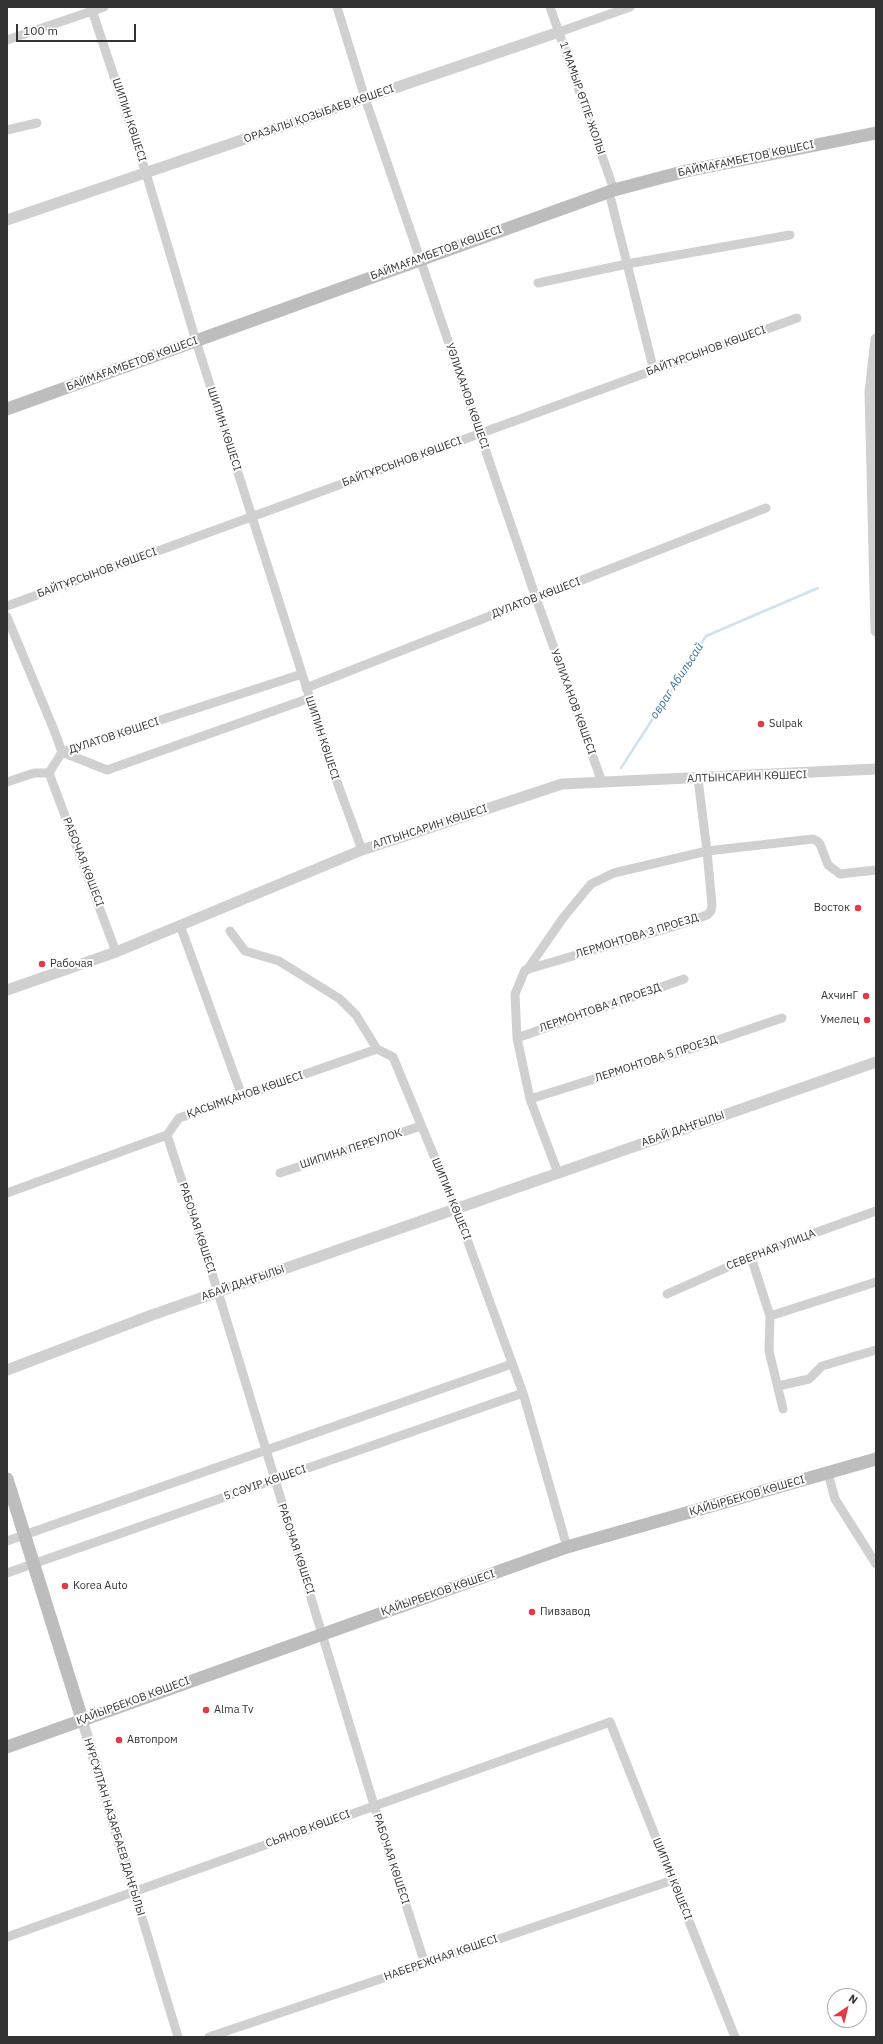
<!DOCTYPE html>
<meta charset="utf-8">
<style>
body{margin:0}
#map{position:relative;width:883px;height:2044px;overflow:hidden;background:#fff;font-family:"IBM Plex Sans",sans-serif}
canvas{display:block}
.frame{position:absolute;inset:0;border:8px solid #333;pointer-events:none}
.north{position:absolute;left:827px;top:1988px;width:40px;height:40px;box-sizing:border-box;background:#fff;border:1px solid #adadad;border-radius:50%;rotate:35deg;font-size:11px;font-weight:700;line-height:16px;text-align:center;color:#333}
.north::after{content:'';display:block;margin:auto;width:14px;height:18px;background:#e63946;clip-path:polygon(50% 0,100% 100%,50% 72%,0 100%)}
.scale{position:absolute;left:16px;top:24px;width:120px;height:18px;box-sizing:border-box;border:2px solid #333;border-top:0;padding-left:5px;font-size:12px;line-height:14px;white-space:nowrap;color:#333;-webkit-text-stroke:3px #fff;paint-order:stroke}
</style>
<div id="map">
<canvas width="883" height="2044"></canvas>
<div class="frame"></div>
<div class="north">N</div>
<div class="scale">100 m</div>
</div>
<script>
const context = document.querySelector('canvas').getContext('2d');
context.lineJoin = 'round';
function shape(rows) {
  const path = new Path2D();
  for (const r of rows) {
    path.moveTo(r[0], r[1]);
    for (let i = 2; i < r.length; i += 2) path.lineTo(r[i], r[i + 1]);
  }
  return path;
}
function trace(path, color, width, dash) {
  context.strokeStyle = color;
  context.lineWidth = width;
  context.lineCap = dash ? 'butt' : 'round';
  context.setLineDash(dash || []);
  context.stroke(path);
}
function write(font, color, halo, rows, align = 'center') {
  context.font = font + ' "IBM Plex Sans",sans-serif';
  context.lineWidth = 4;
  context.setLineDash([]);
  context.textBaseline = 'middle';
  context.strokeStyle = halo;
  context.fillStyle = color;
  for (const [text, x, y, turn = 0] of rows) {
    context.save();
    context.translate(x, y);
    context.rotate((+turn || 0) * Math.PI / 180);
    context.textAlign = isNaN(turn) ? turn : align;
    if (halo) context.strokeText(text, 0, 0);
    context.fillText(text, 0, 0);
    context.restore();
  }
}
trace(shape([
 [621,768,706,636,818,588]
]), '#cfe2ee', 2.5);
trace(shape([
 [91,7,146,173,196,341,333,771,362,850],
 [337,7,365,98,536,598,602,782],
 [550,7,614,190],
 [559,32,630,7],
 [7,40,104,7],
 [7,130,37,123],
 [609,192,654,371],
 [538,283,627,264,790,235],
 [7,606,797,318],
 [7,617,54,730,62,752],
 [306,688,766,508],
 [62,752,107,770,310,698],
 [62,752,302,674],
 [49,773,116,952],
 [49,773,62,752],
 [7,782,34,773,49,773],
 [180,925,242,1096],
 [230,931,245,951,279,961,340,999,356,1015,377,1049,393,1057,456,1209,523,1393,567,1547],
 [527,970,563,918,591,884,614,873,707,851,813,839,817,841,820,844,828,865,840,874,876,870],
 [517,1038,684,979],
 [530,1099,706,1044,782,1018],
 [167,1135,218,1292,374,1805,425,1964],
 [280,1173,421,1126],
 [558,1173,530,1099,517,1038,515,994,525,970,672,927,707,915,711,911,712,905,707,851,698,779],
 [7,1193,167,1135,179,1118,377,1049],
 [751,1257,770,1316,769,1351,783,1409],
 [667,1294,764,1251,876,1211],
 [770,1316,876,1282],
 [778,1386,809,1379,822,1366,876,1350],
 [828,1473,835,1499,876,1564],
 [7,1541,512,1364],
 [7,1573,523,1393],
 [134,1891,178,2037],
 [7,1937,610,1722,735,2037],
 [209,2037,673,1880]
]), '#d0d0d0', 9);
trace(shape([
 [7,220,559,32],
 [876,339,870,392,876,631],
 [7,990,116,952,362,850,562,784,876,769],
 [7,1370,152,1315,876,1062],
 [82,1719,134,1891]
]), '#d0d0d0', 11);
trace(shape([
 [7,409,614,190,686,171,876,133],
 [7,1479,82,1719],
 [7,1747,567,1547,876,1459]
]), '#bdbdbd', 13);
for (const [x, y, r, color] of [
 [761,724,4,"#e63946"],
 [858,908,4,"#e63946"],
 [42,964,4,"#e63946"],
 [866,996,4,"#e63946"],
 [867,1020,4,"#e63946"],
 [65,1586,4,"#e63946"],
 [532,1612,4,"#e63946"],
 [206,1710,4,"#e63946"],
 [119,1740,4,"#e63946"]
]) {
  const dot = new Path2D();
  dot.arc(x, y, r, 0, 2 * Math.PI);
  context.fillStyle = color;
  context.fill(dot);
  trace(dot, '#fff', 1.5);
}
write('11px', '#333', '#fff', [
 ["1 МАМЫР ӨТПЕ ЖОЛЫ",582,98,71],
 ["ОРАЗАЛЫ ҚОЗЫБАЕВ КӨШЕСІ",319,114,-19],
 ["ШИПИН КӨШЕСІ",129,120,72],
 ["БАЙМАҒАМБЕТОВ КӨШЕСІ",746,159,-12],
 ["БАЙМАҒАМБЕТОВ КӨШЕСІ",436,253,-20],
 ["БАЙТҰРСЫНОВ КӨШЕСІ",706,351,-20],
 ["БАЙМАҒАМБЕТОВ КӨШЕСІ",132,364,-20],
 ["УӘЛИХАНОВ КӨШЕСІ",467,396,71],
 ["ШИПИН КӨШЕСІ",224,429,72],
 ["БАЙТҰРСЫНОВ КӨШЕСІ",402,462,-20],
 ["БАЙТҰРСЫНОВ КӨШЕСІ",97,573,-20],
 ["ДУЛАТОВ КӨШЕСІ",536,598,-21],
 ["УӘЛИХАНОВ КӨШЕСІ",573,702,70],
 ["ДУЛАТОВ КӨШЕСІ",114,736,-18],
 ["ШИПИН КӨШЕСІ",322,738,72],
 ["АЛТЫНСАРИН КӨШЕСІ",747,777,-2],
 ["АЛТЫНСАРИН КӨШЕСІ",430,827,-18],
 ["РАБОЧАЯ КӨШЕСІ",83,862,69],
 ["ЛЕРМОНТОВА 3 ПРОЕЗД",637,936,-17],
 ["ЛЕРМОНТОВА 4 ПРОЕЗД",600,1008,-19],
 ["ЛЕРМОНТОВА 5 ПРОЕЗД",656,1059,-18],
 ["ҚАСЫМҚАНОВ КӨШЕСІ",245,1095,-19],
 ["АБАЙ ДАҢҒЫЛЫ",683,1129,-19],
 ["ШИПИНА ПЕРЕУЛОК",351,1149,-18],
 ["ШИПИН КӨШЕСІ",451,1199,68],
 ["РАБОЧАЯ КӨШЕСІ",197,1228,72],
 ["СЕВЕРНАЯ УЛИЦА",771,1250,-21],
 ["АБАЙ ДАҢҒЫЛЫ",243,1283,-19],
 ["5 СӘУІР КӨШЕСІ",265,1483,-19],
 ["ҚАЙЫРБЕКОВ КӨШЕСІ",747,1496,-16],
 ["РАБОЧАЯ КӨШЕСІ",296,1549,72],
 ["ҚАЙЫРБЕКОВ КӨШЕСІ",438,1593,-19],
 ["ҚАЙЫРБЕКОВ КӨШЕСІ",133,1701,-20],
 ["НҰРСҰЛТАН НАЗАРБАЕВ ДАҢҒЫЛЫ",114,1827,73],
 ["СЬЯНОВ КӨШЕСІ",308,1829,-20],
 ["РАБОЧАЯ КӨШЕСІ",391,1859,72],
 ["ШИПИН КӨШЕСІ",672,1879,68],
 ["НАБЕРЕЖНАЯ КӨШЕСІ",441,1958,-19]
]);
write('11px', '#333', '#fff', [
 ["Sulpak",769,724],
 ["Восток",850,908,"right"],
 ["Рабочая",50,964],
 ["АхчинГ",858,996,"right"],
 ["Умелец",859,1020,"right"],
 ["Korea Auto",73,1586],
 ["Пивзавод",540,1612],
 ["Alma Tv",214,1710],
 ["Автопром",127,1740]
], 'left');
write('italic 12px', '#3f7597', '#fff', [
 ["овраг Абильсай",677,681,-57]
]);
</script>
